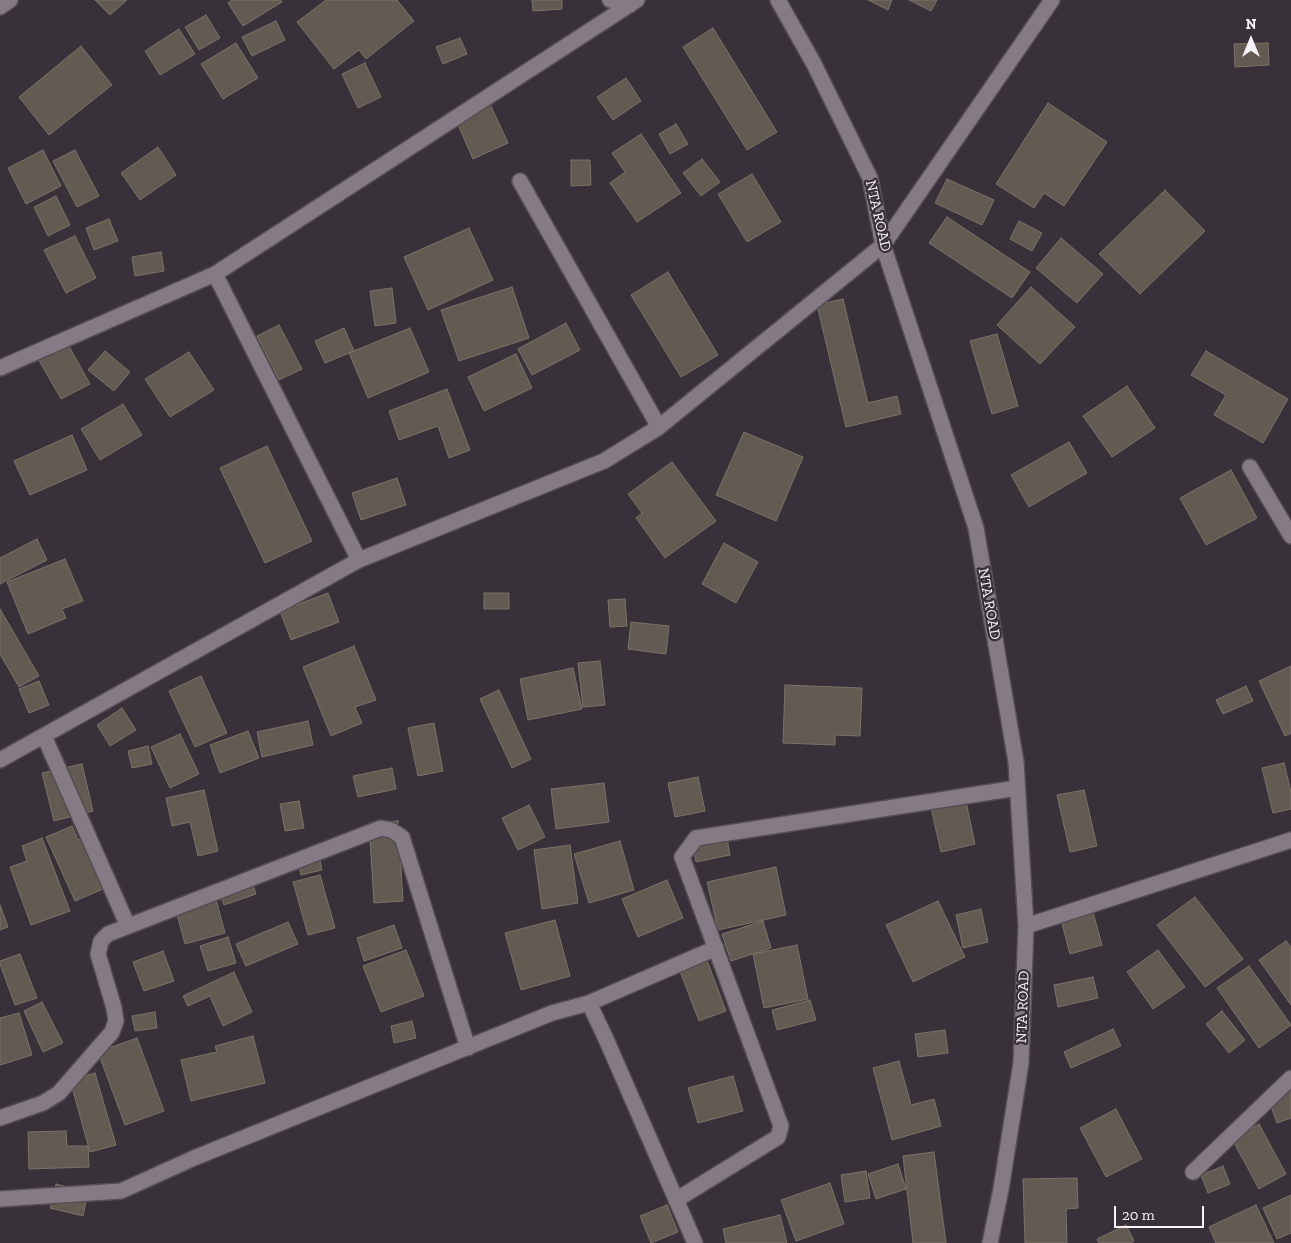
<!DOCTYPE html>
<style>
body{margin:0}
#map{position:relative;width:1291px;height:1243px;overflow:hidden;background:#393139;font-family:"Zilla Slab",serif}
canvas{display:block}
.north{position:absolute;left:1226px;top:15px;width:50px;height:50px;-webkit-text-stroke:4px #393139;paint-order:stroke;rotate:0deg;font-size:14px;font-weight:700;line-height:20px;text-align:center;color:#f8f3f8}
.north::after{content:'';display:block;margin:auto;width:18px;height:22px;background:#f8f3f8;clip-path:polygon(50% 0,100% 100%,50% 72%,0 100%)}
.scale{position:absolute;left:1114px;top:1206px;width:90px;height:22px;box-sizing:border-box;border:2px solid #f8f3f8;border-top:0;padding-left:6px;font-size:15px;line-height:18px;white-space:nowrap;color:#f8f3f8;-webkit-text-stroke:4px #393139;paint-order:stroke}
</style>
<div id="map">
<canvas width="1291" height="1243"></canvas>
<div class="north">N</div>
<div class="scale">20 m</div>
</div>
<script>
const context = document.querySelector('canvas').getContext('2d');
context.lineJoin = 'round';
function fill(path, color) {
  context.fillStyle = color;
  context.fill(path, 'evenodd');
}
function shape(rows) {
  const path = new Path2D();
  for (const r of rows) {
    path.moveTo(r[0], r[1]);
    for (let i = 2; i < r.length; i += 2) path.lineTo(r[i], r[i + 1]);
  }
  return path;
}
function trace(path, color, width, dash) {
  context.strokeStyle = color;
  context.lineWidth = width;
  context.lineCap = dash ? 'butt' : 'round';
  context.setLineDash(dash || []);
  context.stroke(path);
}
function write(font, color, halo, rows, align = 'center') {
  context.font = font + ' "Zilla Slab",serif';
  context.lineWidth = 4.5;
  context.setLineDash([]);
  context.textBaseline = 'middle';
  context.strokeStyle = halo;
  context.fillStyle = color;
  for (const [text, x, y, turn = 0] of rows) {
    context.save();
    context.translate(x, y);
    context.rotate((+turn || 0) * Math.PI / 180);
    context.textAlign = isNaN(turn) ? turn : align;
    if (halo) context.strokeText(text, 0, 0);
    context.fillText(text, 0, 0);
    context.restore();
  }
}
const building = shape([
 [95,0,127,0,110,15,95,0],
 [232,0,281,0,282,2,243,26,228,3,232,0],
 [326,0,397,0,414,21,366,59,359,50,334,69,297,22,326,0],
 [532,0,562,0,562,9,533,11,532,0],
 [868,0,892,0,888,10,868,0],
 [909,0,937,0,931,11,909,0],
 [206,15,220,38,199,50,185,27,206,15],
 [276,21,285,40,252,56,242,37,276,21],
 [713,28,777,132,747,150,683,47,713,28],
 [179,29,195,54,160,75,145,51,179,29],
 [460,38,467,54,443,64,436,47,460,38],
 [236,43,258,78,223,99,201,64,236,43],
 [1268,43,1269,65,1235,67,1234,44,1268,43],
 [81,46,112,85,49,135,19,97,81,46],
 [365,63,381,97,358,108,342,74,365,63],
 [626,78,641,101,613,120,597,97,626,78],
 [1048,103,1107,142,1064,206,1044,193,1034,208,996,184,1048,103],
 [490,104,508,143,473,159,456,120,490,104],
 [676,124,688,144,670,154,659,134,676,124],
 [641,134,681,193,637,222,610,183,625,172,612,153,641,134],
 [158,147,176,175,140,200,121,173,158,147],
 [43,150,61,186,26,204,8,168,43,150],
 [75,150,99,196,77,207,53,161,75,150],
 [702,159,720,182,701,196,683,173,702,159],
 [571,160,590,160,591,185,571,186,571,160],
 [752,174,781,222,747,242,718,194,752,174],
 [947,179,994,200,982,225,935,203,947,179],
 [1165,190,1205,231,1140,294,1099,254,1165,190],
 [56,196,70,225,48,236,34,207,56,196],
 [947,217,1030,272,1012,298,929,243,947,217],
 [109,219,118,241,94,250,86,228,109,219],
 [1019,221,1042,233,1032,251,1010,239,1019,221],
 [469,228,493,280,428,310,404,257,469,228],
 [75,236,96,278,66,293,44,250,75,236],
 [1061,238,1103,274,1077,303,1036,268,1061,238],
 [161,252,164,271,135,276,132,257,161,252],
 [668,272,718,355,681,377,631,295,668,272],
 [512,287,529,338,459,361,441,310,512,287],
 [1031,287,1075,327,1040,364,997,325,1031,287],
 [392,288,396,323,375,326,370,291,392,288],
 [843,299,868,403,897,396,901,414,846,427,817,305,843,299],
 [566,323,580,350,532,375,518,349,566,323],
 [279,325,302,369,279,380,257,336,279,325],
 [344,328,354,351,325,363,315,341,344,328],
 [410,328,429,372,368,398,349,353,410,328],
 [997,334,1018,406,992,414,970,341,997,334],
 [65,339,90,384,61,399,36,355,65,339],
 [105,351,130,372,114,391,88,370,105,351],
 [1206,351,1288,399,1263,443,1214,415,1226,395,1191,375,1206,351],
 [189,352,214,390,170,417,145,379,189,352],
 [516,354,532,388,484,411,468,377,516,354],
 [1127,386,1155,428,1112,457,1083,416,1127,386],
 [447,389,470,450,449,458,438,426,399,440,389,411,447,389],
 [123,404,142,435,100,460,81,429,123,404],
 [744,432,803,457,776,521,716,495,744,432],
 [72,435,87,470,30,495,14,461,72,435],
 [1069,442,1087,473,1029,507,1011,475,1069,442],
 [267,446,312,541,265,563,220,468,267,446],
 [672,462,716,521,665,558,636,518,642,513,628,494,672,462],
 [1231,470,1257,518,1206,545,1180,498,1231,470],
 [397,478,406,505,361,520,352,493,397,478],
 [37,539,47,560,0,584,0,558,37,539],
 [724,543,758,562,736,603,702,584,724,543],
 [65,559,83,601,62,609,66,618,28,634,7,582,65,559],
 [328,593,339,622,291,640,280,611,328,593],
 [484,593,509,593,509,609,484,609,484,593],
 [625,599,627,626,610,627,608,600,625,599],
 [0,609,39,676,19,687,0,654,0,609],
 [631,622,669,626,666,654,628,649,631,622],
 [354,646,376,700,355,707,362,723,331,736,303,667,354,646],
 [600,661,605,705,583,707,578,663,600,661],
 [1291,666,1291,733,1285,736,1259,681,1291,666],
 [573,668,582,709,528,720,520,679,573,668],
 [201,676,227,733,195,747,169,691,201,676],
 [39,681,49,705,29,713,19,689,39,681],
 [785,685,862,688,860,736,835,735,835,745,783,743,785,685],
 [1246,686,1253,701,1223,714,1216,700,1246,686],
 [499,690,531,759,512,768,480,699,499,690],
 [122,708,136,730,110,746,97,725,122,708],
 [308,721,313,745,262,757,257,732,308,721],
 [434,723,443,771,418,776,408,728,434,723],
 [248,731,259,758,220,773,210,745,248,731],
 [180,734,199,774,170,788,151,747,180,734],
 [148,746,152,764,132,768,128,751,148,746],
 [1284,763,1291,792,1291,809,1273,813,1262,768,1284,763],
 [82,764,93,811,54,821,42,773,82,764],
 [392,768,396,789,358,797,353,776,392,768],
 [698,777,705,811,675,817,668,783,698,777],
 [604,783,609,822,556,829,551,789,604,783],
 [204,790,218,851,198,856,190,822,172,826,166,798,204,790],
 [1084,790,1097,846,1070,852,1057,795,1084,790],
 [964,792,975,844,941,852,929,799,964,792],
 [299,801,304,828,285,831,280,804,299,801],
 [529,805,545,837,518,850,502,818,529,805],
 [398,821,403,901,374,903,369,823,398,821],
 [72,826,78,840,94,832,117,883,75,901,46,837,72,826],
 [726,833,730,855,696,862,692,841,726,833],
 [42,838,70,911,31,925,10,867,27,861,22,846,42,838],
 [620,841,634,890,589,903,574,854,620,841],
 [570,845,578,903,542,909,534,850,570,845],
 [318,851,322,870,301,875,297,856,318,851],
 [776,867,786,915,718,930,707,882,776,867],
 [249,873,256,894,224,905,217,883,249,873],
 [320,875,335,928,308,935,293,882,320,875],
 [667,880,683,918,638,937,622,899,667,880],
 [215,896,225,933,185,944,175,907,215,896],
 [1195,897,1243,959,1205,987,1157,925,1195,897],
 [938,901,965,957,913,982,886,925,938,901],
 [0,905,8,927,0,930,0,905],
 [981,909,988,942,963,948,956,915,981,909],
 [1093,912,1102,945,1070,954,1061,920,1093,912],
 [555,920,570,976,521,990,505,933,555,920],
 [763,921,771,948,731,961,722,934,763,921],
 [288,922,298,944,246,966,236,944,288,922],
 [394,925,402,948,364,961,357,938,394,925],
 [228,937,236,963,208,971,200,946,228,937],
 [1286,941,1291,947,1291,1005,1259,960,1286,941],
 [797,945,808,999,764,1008,753,954,797,945],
 [406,950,424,996,381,1012,363,966,406,950],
 [1158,950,1185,987,1153,1009,1127,972,1158,950],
 [163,951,174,981,144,991,133,962,163,951],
 [20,954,37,998,15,1005,0,964,0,961,20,954],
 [705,955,726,1011,699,1021,678,966,705,955],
 [1249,966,1291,1025,1259,1048,1217,988,1249,966],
 [234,972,252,1012,223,1026,210,996,188,1006,183,996,234,972],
 [1093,977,1098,998,1058,1007,1054,985,1093,977],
 [810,1000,816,1020,777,1030,772,1010,810,1000],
 [42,1002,63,1043,43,1052,24,1011,42,1002],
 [1222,1011,1245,1040,1229,1053,1206,1024,1222,1011],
 [155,1012,157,1028,135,1031,132,1016,155,1012],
 [19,1013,32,1055,0,1065,0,1018,19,1013],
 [412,1021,416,1038,394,1043,391,1026,412,1021],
 [1113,1029,1121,1046,1071,1068,1064,1052,1113,1029],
 [945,1030,948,1053,918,1057,915,1034,945,1030],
 [253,1036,265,1083,191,1101,181,1060,217,1052,215,1046,253,1036],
 [137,1038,164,1111,125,1125,98,1052,137,1038],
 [899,1061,911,1105,934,1099,941,1126,892,1140,873,1068,899,1061],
 [95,1073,116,1145,90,1152,70,1080,95,1073],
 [733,1076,743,1111,698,1123,688,1088,733,1076],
 [1291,1083,1291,1118,1277,1123,1266,1093,1291,1083],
 [1116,1109,1142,1159,1106,1177,1080,1128,1116,1109],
 [1259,1124,1286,1174,1259,1189,1232,1139,1259,1124],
 [66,1131,67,1146,88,1146,89,1167,29,1169,28,1132,66,1131],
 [934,1152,946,1243,913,1243,903,1156,934,1152],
 [898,1164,906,1189,876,1199,868,1174,898,1164],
 [1223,1166,1230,1184,1208,1193,1201,1175,1223,1166],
 [866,1171,870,1198,845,1202,841,1175,866,1171],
 [1077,1178,1078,1208,1066,1209,1067,1243,1025,1243,1023,1179,1077,1178],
 [830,1183,844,1224,796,1241,781,1200,830,1183],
 [56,1184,88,1192,83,1216,50,1208,56,1184],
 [1291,1195,1291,1233,1277,1239,1263,1208,1291,1195],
 [667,1205,678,1232,651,1243,640,1216,667,1205],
 [1256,1205,1274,1243,1216,1243,1209,1227,1256,1205],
 [780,1215,787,1243,726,1243,723,1229,780,1215],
 [1126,1225,1134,1241,1131,1243,1099,1243,1097,1239,1126,1225]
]);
fill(building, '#635b51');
trace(building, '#7b7369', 1);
const minor = shape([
 [610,0,630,5],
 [778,0,814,64,870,178,883,245,976,528,1016,762,1026,926,1021,1063,1001,1189,990,1243],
 [0,7,10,0],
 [520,181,659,427],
 [215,274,359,560],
 [0,368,215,274,637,0],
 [1250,467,1291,536],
 [44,736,128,926],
 [0,760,359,560,604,461,659,427,883,245,1052,0],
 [1026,926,1291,840],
 [589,1003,716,948],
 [0,1118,43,1103,59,1093,112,1032,116,1021,114,1008,98,954,101,941,108,934,381,828,391,830,402,837,468,1048],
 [1193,1172,1291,1078],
 [0,1199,121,1191,194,1158,552,1013,589,1003,606,1039,695,1243],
 [676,1200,778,1137,781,1126,682,857,696,838,1017,788]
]);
trace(minor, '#544d54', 18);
trace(minor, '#857b85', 15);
write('15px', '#f8f3f8', '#393139', [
 ["NTA ROAD",878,216,77],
 ["NTA ROAD",989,604,80],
 ["NTA ROAD",1023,1007,-88]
]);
</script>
